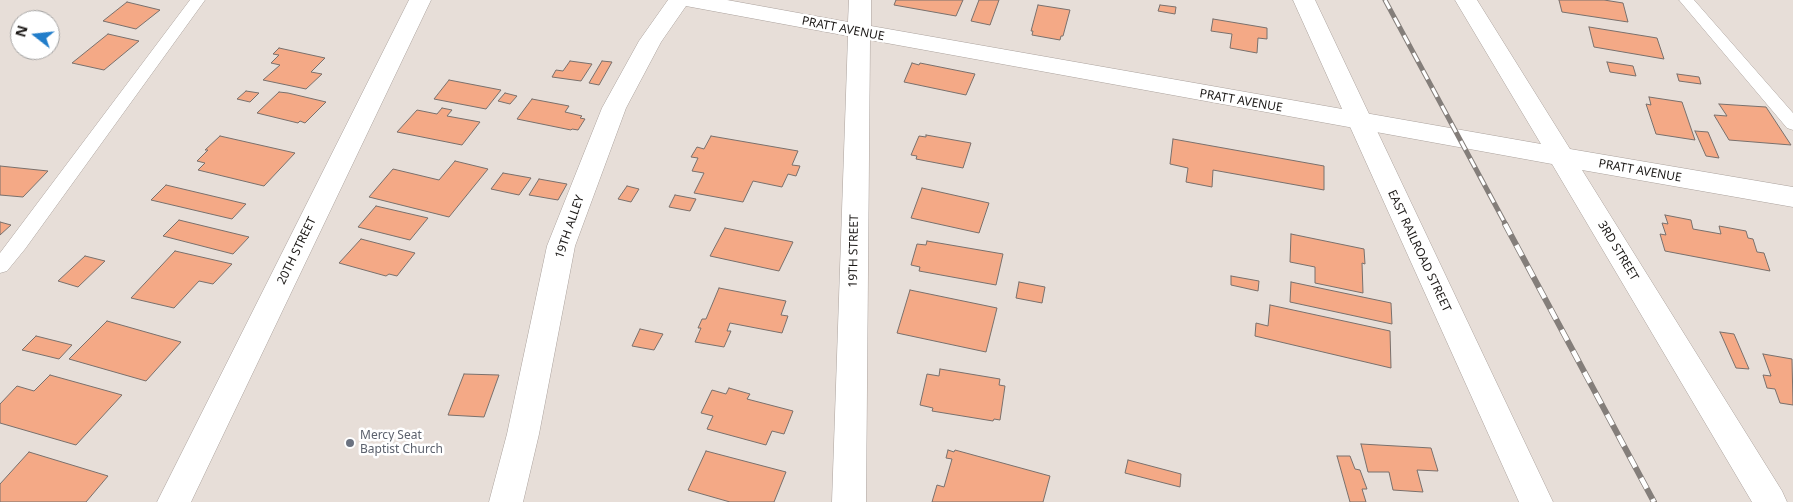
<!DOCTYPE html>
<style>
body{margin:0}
#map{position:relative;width:1793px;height:502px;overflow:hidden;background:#e7ded8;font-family:"Noto Sans",sans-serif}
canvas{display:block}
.north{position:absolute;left:10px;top:10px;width:50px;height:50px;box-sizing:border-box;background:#fff;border:1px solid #a4a3a2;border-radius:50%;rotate:286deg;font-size:14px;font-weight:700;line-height:20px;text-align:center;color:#1b1816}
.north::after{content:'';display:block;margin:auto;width:18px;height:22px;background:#217dca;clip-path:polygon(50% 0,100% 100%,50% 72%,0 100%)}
</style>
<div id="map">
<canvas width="1793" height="502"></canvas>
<div class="north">N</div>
</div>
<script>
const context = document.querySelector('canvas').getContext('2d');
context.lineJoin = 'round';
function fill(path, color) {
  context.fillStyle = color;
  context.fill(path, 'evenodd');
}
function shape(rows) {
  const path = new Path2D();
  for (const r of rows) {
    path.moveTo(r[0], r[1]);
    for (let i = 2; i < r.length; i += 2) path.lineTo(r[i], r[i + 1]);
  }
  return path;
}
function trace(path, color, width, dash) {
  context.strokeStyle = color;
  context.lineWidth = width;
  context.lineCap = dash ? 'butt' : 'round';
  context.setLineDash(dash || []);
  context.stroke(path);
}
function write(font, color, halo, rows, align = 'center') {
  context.font = font + ' "Noto Sans",sans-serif';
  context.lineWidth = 5;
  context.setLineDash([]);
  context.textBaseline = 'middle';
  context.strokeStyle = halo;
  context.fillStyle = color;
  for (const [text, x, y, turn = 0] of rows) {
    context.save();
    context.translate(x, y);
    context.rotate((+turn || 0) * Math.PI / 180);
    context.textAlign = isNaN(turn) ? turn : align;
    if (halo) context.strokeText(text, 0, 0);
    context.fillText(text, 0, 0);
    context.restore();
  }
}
const building = shape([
 [896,0,963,0,956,16,894,5,896,0],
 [979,0,999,0,990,25,971,21,979,0],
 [1559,0,1604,0,1623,3,1628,22,1562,12,1559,0],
 [127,2,160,10,136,29,103,21,127,2],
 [1038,5,1070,10,1063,36,1061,36,1060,40,1032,35,1033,31,1031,31,1038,5],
 [1160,5,1176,7,1175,14,1158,11,1160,5],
 [1213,19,1267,28,1267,39,1258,38,1257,53,1230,48,1232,34,1211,31,1213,19],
 [1589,27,1657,38,1664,59,1594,47,1589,27],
 [108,34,139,41,104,70,72,63,108,34],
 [279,48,325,58,311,72,322,74,306,89,263,80,280,65,271,63,279,55,273,54,279,48],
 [570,61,592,64,581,81,552,77,556,70,563,71,570,61],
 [602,61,612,62,599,85,589,83,602,61],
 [1607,62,1633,66,1636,76,1610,72,1607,62],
 [912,63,919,65,920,63,975,74,966,95,904,82,912,63],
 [1677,74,1699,77,1701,84,1679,81,1677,74],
 [449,80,501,90,486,109,434,99,449,80],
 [246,91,259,93,250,102,237,99,246,91],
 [279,92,288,93,326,102,305,123,300,121,298,123,257,113,279,92],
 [505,93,517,96,510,104,498,101,505,93],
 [1649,97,1682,102,1695,140,1656,134,1646,104,1651,105,1649,97],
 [532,99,569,106,565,112,582,116,580,118,585,119,578,130,572,129,571,130,517,119,532,99],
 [1719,104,1766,107,1791,145,1729,140,1714,115,1727,116,1719,104],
 [442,108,452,110,447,116,480,122,462,145,397,132,417,110,437,114,442,108],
 [1695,131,1708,132,1719,158,1706,156,1695,131],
 [926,135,971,143,963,168,916,159,917,156,911,155,919,136,926,137,926,135],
 [220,136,295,153,264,186,198,170,205,163,197,161,208,150,205,150,220,136],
 [711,136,798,151,792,165,800,166,796,176,788,174,782,187,753,181,743,202,694,193,704,173,692,171,698,158,691,157,697,147,704,149,711,136],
 [1173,139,1324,166,1324,190,1213,170,1212,187,1186,182,1188,168,1170,164,1173,139],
 [455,161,488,169,449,217,369,197,393,169,439,180,455,161],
 [0,166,48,171,23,197,0,195,0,166],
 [503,173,531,178,519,195,491,189,503,173],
 [539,179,567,184,558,200,529,195,539,179],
 [166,185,246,204,232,219,151,200,166,185],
 [627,186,639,189,631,202,618,199,627,186],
 [922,188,989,203,979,233,911,218,922,188],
 [675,195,696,199,690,211,669,207,675,195],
 [376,206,428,218,410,240,358,227,376,206],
 [1665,215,1691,220,1693,229,1721,234,1719,226,1746,231,1748,238,1753,239,1757,252,1764,253,1770,271,1665,251,1660,234,1666,235,1662,223,1668,224,1665,215],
 [179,220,249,237,233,254,163,236,179,220],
 [0,222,11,225,0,235,0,222],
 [725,228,793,242,779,271,710,256,725,228],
 [1291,234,1364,249,1365,264,1362,263,1363,293,1315,283,1315,267,1290,262,1291,234],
 [361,239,415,253,397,276,389,274,386,276,339,263,361,239],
 [927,241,1003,254,996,285,919,271,920,267,911,265,917,244,926,245,927,241],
 [175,251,232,264,213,284,199,281,174,308,131,298,175,251],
 [85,256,105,261,78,287,58,281,85,256],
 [1231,276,1259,281,1258,291,1231,285,1231,276],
 [1019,282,1045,287,1042,303,1016,298,1019,282],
 [1291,282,1391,303,1392,324,1290,302,1291,282],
 [719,288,786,301,781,315,788,316,782,333,730,323,727,331,731,331,724,347,695,342,701,328,698,328,702,319,706,319,719,288],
 [910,290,997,308,986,352,897,333,910,290],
 [1270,305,1390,331,1391,368,1255,336,1256,323,1268,326,1270,305],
 [107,321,181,342,146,381,69,359,107,321],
 [640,329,663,334,654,350,632,346,640,329],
 [1720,332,1734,334,1749,369,1736,368,1720,332],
 [36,336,72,345,59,359,22,350,36,336],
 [1763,354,1792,359,1793,405,1780,403,1775,389,1767,388,1763,375,1771,376,1763,354],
 [940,369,1000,379,999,385,1005,386,1000,420,994,419,993,421,932,411,933,408,920,405,927,374,939,376,940,369],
 [464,374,499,375,484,417,448,415,464,374],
 [50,375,122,395,76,445,0,423,0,404,17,386,34,391,50,375],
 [729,388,750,394,747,399,793,411,784,434,772,431,766,445,707,429,713,416,701,413,712,390,726,394,729,388],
 [1361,444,1431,448,1438,471,1417,470,1423,492,1393,490,1389,472,1368,472,1361,444],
 [948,450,954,452,955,450,1050,476,1043,502,932,502,937,485,944,487,952,459,946,458,948,450],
 [706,451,786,472,774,502,730,502,688,490,706,451],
 [29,452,108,476,86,502,0,502,0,484,29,452],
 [1337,456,1350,456,1355,469,1360,470,1367,489,1362,489,1366,502,1350,502,1337,456],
 [1128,460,1181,474,1180,487,1125,473,1128,460]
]);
fill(building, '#f4a986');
trace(building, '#79706c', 1);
const service = shape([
 [190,0,205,0,25,249,7,271,0,273,0,253,190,0],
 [1679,0,1694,0,1793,113,1793,130,1787,128,1679,0]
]);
const minor = shape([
 [409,0,431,0,191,502,157,502,409,0],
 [668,0,727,0,848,22,849,0,871,0,871,26,1541,144,1455,0,1477,0,1570,149,1793,187,1793,207,1582,170,1782,491,1787,502,1752,502,1552,164,870,40,866,502,832,502,848,36,686,6,661,42,626,108,575,246,539,434,523,502,489,502,507,434,547,246,602,108,639,41,668,0]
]);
const tertiary = shape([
 [1293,0,1315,0,1553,502,1519,502,1293,0]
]);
trace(service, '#aba29d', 1);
trace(minor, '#aba29d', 1);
trace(tertiary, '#aba29d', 1);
fill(service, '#fff');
fill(minor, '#fff');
fill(tertiary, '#fff');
const railFar1 = shape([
 [1385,0,1506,225]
]);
const rail = shape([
 [1505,224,1654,502]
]);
trace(railFar1, '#847e7a', 5);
trace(rail, '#847e7a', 6);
trace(railFar1, '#fff', 3, [10]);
trace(rail, '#fff', 4.5, [12]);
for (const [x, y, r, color] of [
 [350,443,5,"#6b7280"]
]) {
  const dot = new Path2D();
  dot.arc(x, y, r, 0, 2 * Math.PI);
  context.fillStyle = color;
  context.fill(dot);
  trace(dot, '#fff', 2);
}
write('12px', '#1b1816', '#fff', [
 ["PRATT AVENUE",843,29,11],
 ["PRATT AVENUE",1241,101,10],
 ["PRATT AVENUE",1640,171,10],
 ["19TH ALLEY",570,227,-71],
 ["20TH STREET",297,251,-64],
 ["19TH STREET",854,251,-89],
 ["EAST RAILROAD STREET",1419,251,65],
 ["3RD STREET",1618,251,59]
]);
write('12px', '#5b616d', '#fff', [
 ["Mercy Seat",360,436],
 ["Baptist Church",360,450]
], 'left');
</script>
